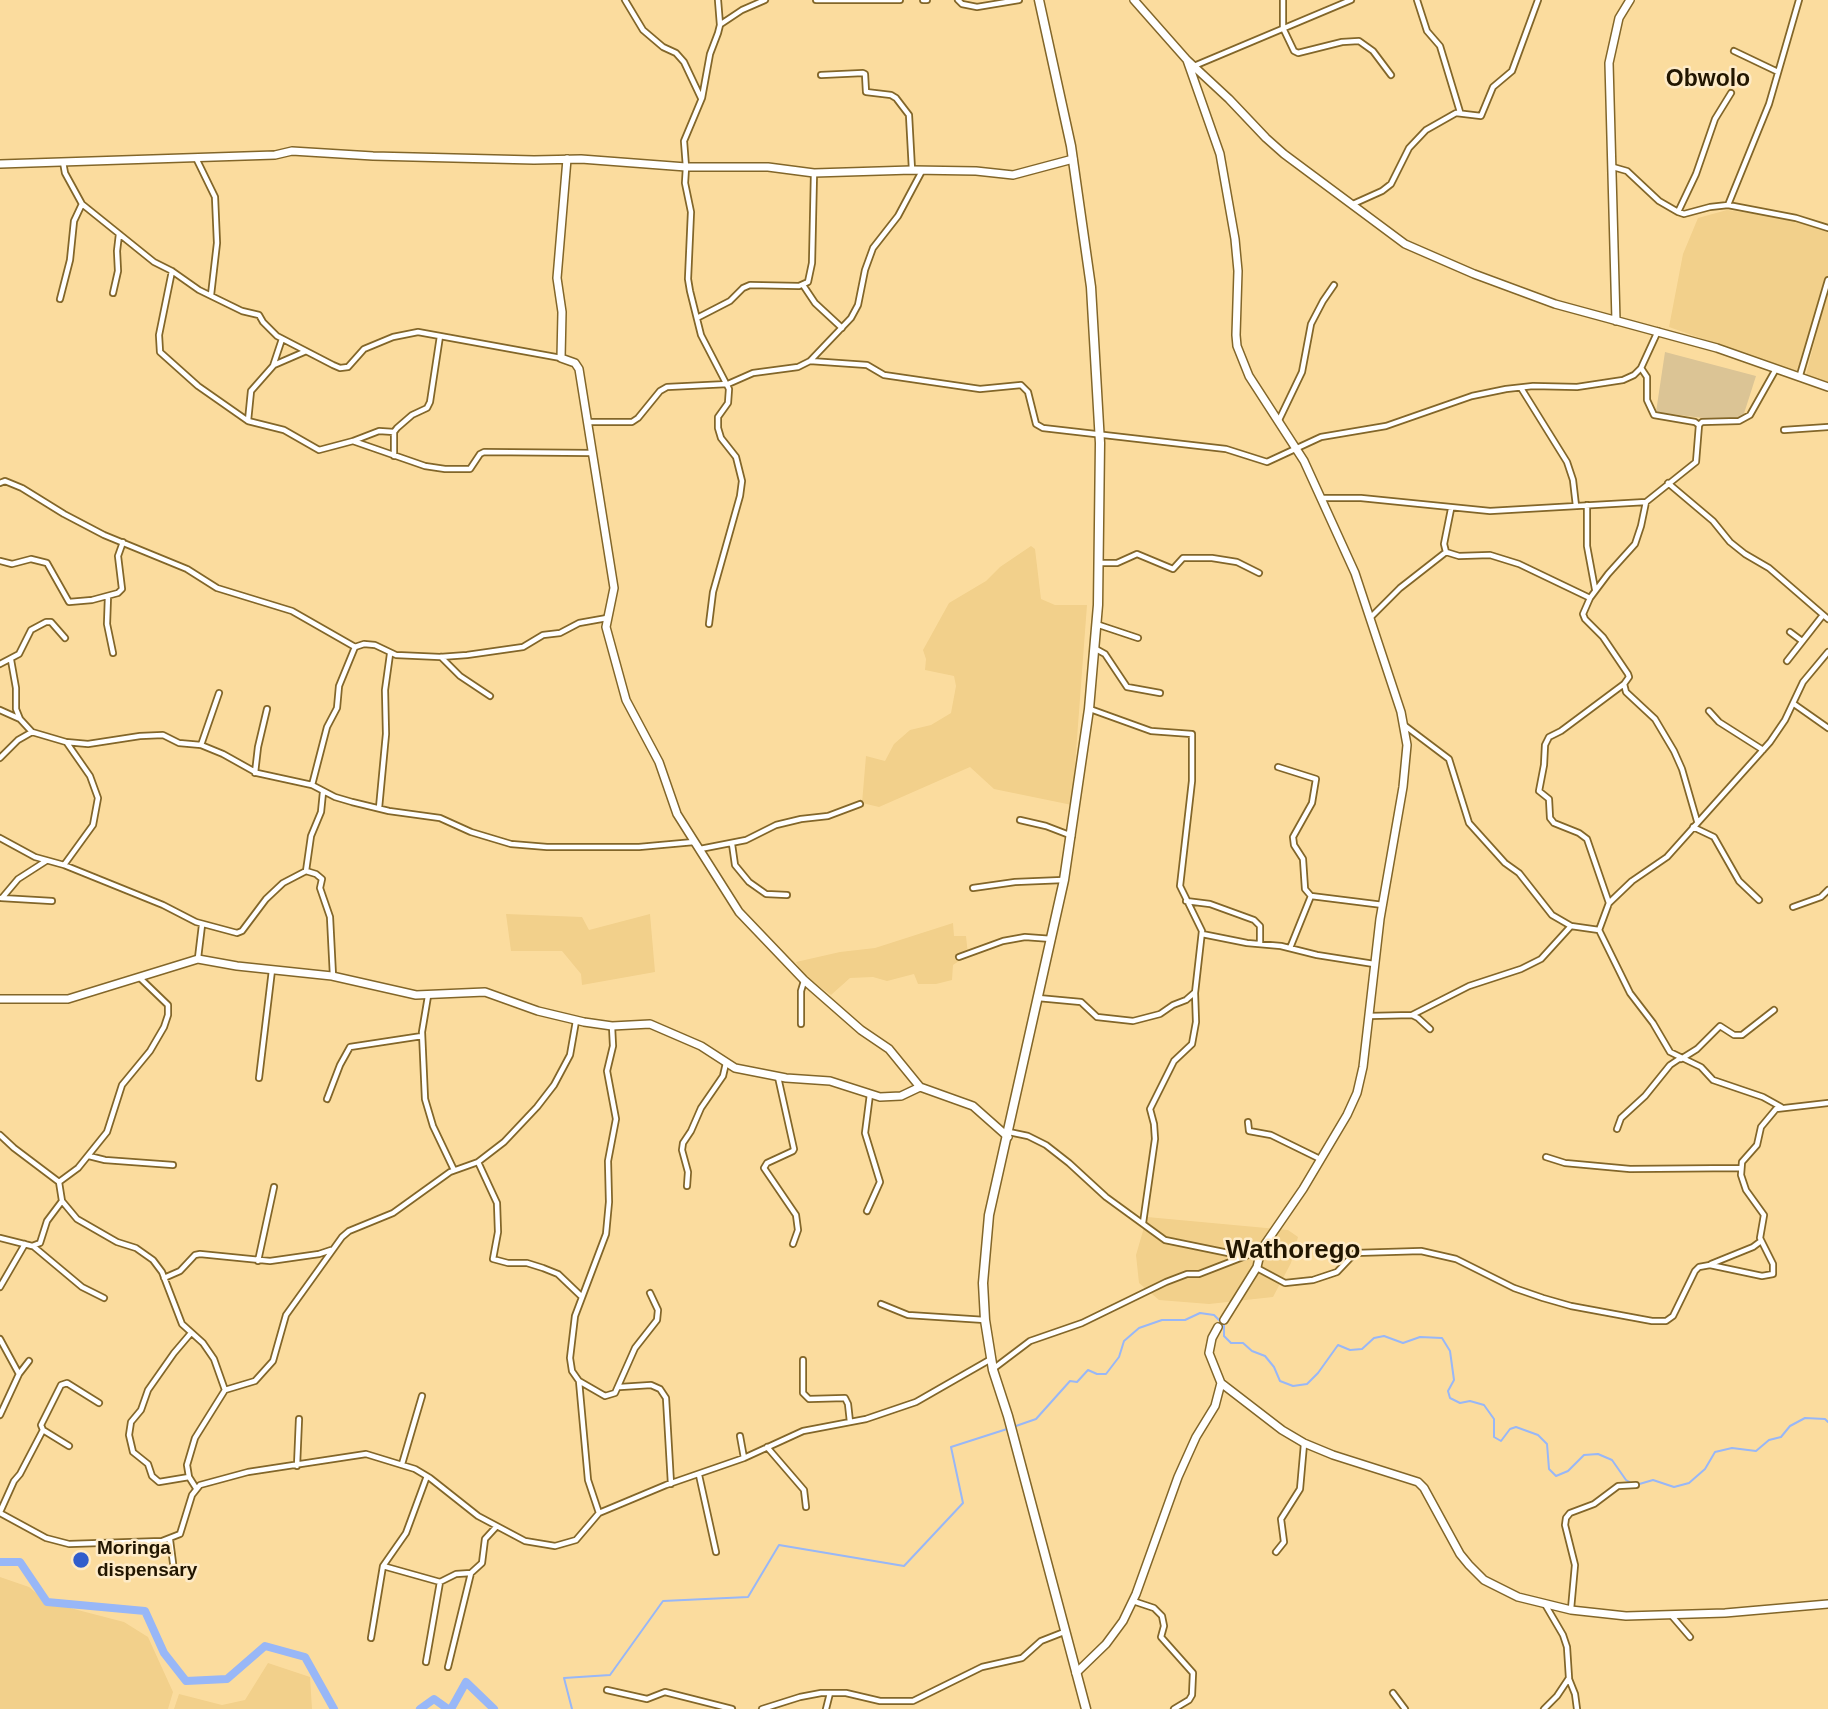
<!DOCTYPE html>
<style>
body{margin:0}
canvas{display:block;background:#fbdc9e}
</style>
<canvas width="1828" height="1709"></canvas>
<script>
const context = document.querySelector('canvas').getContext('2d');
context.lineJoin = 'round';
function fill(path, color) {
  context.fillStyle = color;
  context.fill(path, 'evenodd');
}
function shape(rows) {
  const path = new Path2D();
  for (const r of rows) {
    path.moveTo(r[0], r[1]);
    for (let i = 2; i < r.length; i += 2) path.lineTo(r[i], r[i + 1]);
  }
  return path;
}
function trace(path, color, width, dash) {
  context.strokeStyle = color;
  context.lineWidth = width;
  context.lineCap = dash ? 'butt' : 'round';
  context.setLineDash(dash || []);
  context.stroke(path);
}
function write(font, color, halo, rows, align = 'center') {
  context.font = font + ' Helvetica,sans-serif';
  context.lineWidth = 5;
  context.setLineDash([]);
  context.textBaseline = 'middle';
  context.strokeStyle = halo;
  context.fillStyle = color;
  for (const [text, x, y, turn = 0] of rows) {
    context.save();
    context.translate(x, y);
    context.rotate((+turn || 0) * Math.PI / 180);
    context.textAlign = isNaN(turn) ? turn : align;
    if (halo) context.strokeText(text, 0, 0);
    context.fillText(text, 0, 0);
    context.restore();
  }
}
fill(shape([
 [1727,210,1786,218,1828,230,1828,278,1799,373,1669,327,1683,254,1698,218],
 [1828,288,1828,384,1806,375],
 [1031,546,1035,549,1041,599,1055,605,1087,605,1072,805,994,789,970,767,879,807,862,803,866,756,885,761,894,744,910,730,931,725,951,713,956,686,954,676,925,670,926,659,923,650,949,603,986,581,1000,567],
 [506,914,582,917,589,930,650,914,655,972,582,985,581,974,562,951,511,951],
 [953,923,954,936,966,936,968,955,953,965,952,980,936,984,918,984,914,974,887,981,873,977,850,978,831,995,802,974,796,962,840,952,875,948],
 [1147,1217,1288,1230,1298,1237,1291,1263,1273,1297,1209,1304,1159,1300,1139,1283,1136,1255],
 [0,1577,29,1587,47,1602,124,1622,148,1637,173,1692,168,1709,0,1709],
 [268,1663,310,1677,312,1709,174,1709,179,1694,222,1705,245,1700]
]), '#f2d08b');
fill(shape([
 [1665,352,1756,376,1741,423,1656,412]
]), '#dbc495');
trace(shape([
 [1013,1427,1036,1419,1070,1381,1077,1382,1088,1370,1097,1374,1106,1374,1119,1357,1124,1341,1139,1328,1162,1320,1185,1320,1200,1313,1214,1315,1224,1325,1224,1336,1231,1343,1243,1343,1252,1351,1265,1356,1274,1367,1280,1381,1293,1386,1307,1384,1318,1373,1338,1345,1350,1350,1362,1349,1374,1338,1384,1336,1403,1343,1420,1337,1442,1338,1450,1351,1454,1380,1448,1391,1450,1398,1460,1403,1470,1401,1484,1405,1494,1419,1494,1437,1501,1441,1510,1429,1516,1427,1538,1435,1547,1444,1549,1469,1556,1476,1568,1471,1584,1455,1598,1454,1612,1460,1626,1480,1631,1483],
 [1636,1485,1653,1480,1674,1487,1689,1483,1705,1469,1715,1452,1732,1448,1756,1451,1769,1440,1781,1437,1790,1426,1805,1418,1825,1419,1828,1422],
 [572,1709,564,1678,610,1675,663,1601,748,1597,779,1545,904,1566,963,1503,951,1447,1007,1429]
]), '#98b7f7', 2);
trace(shape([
 [0,1562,20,1562,47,1602,145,1611,164,1653,186,1681,227,1679,265,1646,305,1657,334,1709],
 [420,1709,434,1699,448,1709],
 [451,1709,466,1682,494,1709]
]), '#98b7f7', 8);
const street = shape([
 [625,0,643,30,663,47,676,53,684,62,701,98],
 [816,0,900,0],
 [923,0,927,0],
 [958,0,962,4,977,7,1019,0],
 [1283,0,1283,28,1294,51,1298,53,1342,42,1359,41,1373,51,1391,75],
 [1417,0,1427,31,1440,46,1460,112],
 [721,24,742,10,765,0],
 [1734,51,1778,72],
 [1194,66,1351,0],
 [821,75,863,73,865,74,866,92,891,95,896,98,909,115,912,170],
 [196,158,215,197,217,243,211,295],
 [63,162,65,173,82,204,154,262,172,271,199,290,242,311,259,315,263,322,277,336,333,365,340,368,348,367,364,349,393,337,418,332,561,358],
 [1613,167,1627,171,1659,201,1678,212,1684,214,1710,207,1728,205,1796,218,1828,228],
 [1353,204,1382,191,1391,184,1409,148,1426,130,1456,113,1481,116,1493,87,1512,71,1538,0],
 [1728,205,1769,104,1799,0],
 [1678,212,1696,174,1715,119,1731,93],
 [172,271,159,335,160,352,198,386,248,421,284,430,319,450,353,441,425,466,445,469,470,469,480,454,484,452,592,453],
 [803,285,815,303,842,328],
 [113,293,118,271,117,251,119,234],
 [60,299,70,260,74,221,82,204],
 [697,318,730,301,743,288,750,285,799,286,808,282,812,263,814,173],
 [810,361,867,365,884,375,980,389,1021,385,1028,392,1036,424,1043,428,1226,449,1267,462,1321,437,1386,426,1472,396,1506,389,1533,386,1577,387,1623,380,1634,375,1641,368,1658,331],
 [274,365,304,352],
 [1641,368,1647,377,1647,400,1654,415,1695,422,1699,425],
 [1800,375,1828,280],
 [1521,388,1567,462,1573,480,1576,506],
 [1279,420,1302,372,1311,324,1323,301,1334,285],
 [248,421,251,391,273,366,282,339],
 [587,422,632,422,638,418,660,391,667,387,728,384,753,373,798,367,810,361,851,318,858,305,865,270,873,248,898,216,922,171],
 [1784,430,1828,427],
 [353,441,379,431,394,432],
 [394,456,394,432,397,428,412,415,427,408,430,402,440,336],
 [0,483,5,481,22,488,64,514,104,535,187,569,217,588,292,611,355,647,364,644,375,645,396,655,440,657,467,655,523,647,543,635,560,633,579,623,607,618],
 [1668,483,1713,521,1730,542,1745,554,1769,568,1828,619],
 [1322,498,1361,498,1490,511,1646,502],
 [1587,505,1587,546,1595,589],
 [1446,552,1444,544,1451,509],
 [0,561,12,564,31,559,47,563,69,602,92,600,118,593,122,589,118,556,123,542],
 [1099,563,1117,563,1137,554,1173,569,1183,558,1212,558,1237,562,1259,573],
 [108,596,107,624,113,653],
 [1371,617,1400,588,1446,552,1459,556,1490,555,1519,564,1590,598],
 [709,624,713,592,740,496,742,481,736,457,721,438,718,428,718,417,728,403,729,389,701,335,690,291,688,279,691,212,685,183,686,167,684,141,702,98,710,54,718,33,720,25,718,0],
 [1096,624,1138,638],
 [1790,632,1802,641],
 [1096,649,1105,654,1127,687,1160,693],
 [441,657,460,676,490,696],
 [11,660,16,688,16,709,20,719,32,732,66,742,88,744,140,736,163,735,179,743,201,745,223,754,257,773,312,785,335,797,352,802,389,811,440,818,471,832,511,844,547,847,639,847,694,842],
 [1787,661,1823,615],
 [0,664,19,654,31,630,46,622,51,622,65,638],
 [1794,704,1828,728],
 [1090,709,1151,731,1192,734,1192,781,1180,886,1202,931,1195,993,1196,1022,1192,1044,1174,1061,1150,1109,1154,1124,1155,1139,1143,1223],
 [0,710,20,719],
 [1709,711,1719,722,1763,750],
 [1404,725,1449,759,1469,823,1505,863,1519,873,1552,915,1571,926,1599,930],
 [201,745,219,693],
 [0,758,18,740,32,732],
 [1278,767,1316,779,1312,803,1293,837,1294,845,1303,859,1305,889,1311,896,1383,905],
 [255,773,258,747,267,709],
 [312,785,327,727,337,708,339,686,355,647],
 [379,808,386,734,385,690,390,654],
 [1020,820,1046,826,1072,836],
 [1697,821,1682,769,1674,751,1655,719,1626,692,1624,684,1629,677,1628,674,1603,637,1585,619,1583,614,1590,598,1608,574,1635,544,1641,526,1646,502,1696,462,1699,425,1702,422,1739,421,1750,415,1776,369],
 [1693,827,1714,837,1739,881,1759,900],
 [0,838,35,857,64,865,163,905,196,922,237,933,242,931,266,899,283,883,306,871,316,874,322,879,320,888,330,917,333,976],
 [732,844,735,865,749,882,766,894,787,895],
 [700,849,746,840,776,825,801,819,828,816,860,804],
 [64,865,93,825,98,798,90,776,67,743],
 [306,871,311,836,321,812,323,792],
 [973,888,1015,882,1063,880],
 [1,898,52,901],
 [2,898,18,879,46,861],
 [1186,901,1210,904,1254,920,1260,926,1260,944],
 [1609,903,1587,839,1579,833,1554,823,1550,818,1549,799,1539,791,1544,765,1545,745,1549,737,1561,731,1624,684],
 [1793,907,1821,897,1828,890],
 [1202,934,1247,943,1281,946,1317,955,1374,964],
 [1290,948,1311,896],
 [959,957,1003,941,1025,937,1052,939],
 [198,958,202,925],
 [428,996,422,1032,425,1099,433,1126,454,1170],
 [1038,998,1081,1002,1097,1017,1133,1021,1160,1014,1173,1005,1186,1000,1194,993],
 [1412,1015,1469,986,1521,969,1541,959,1571,926],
 [1369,1016,1412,1015,1418,1018,1430,1029],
 [801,1024,801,991,804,981],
 [1681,1059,1697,1049,1720,1026,1734,1035,1742,1035,1774,1010],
 [778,1077,794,1149,793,1151,767,1163,764,1168,796,1215,798,1230,793,1244],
 [259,1078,272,970],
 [327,1099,340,1065,350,1047,422,1036],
 [1781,1107,1763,1097,1713,1080,1701,1067,1670,1052,1653,1023,1630,993,1599,930,1609,903,1632,881,1667,857,1770,742,1785,720,1803,682,1828,652],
 [1248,1122,1249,1131,1271,1135,1320,1159],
 [1617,1129,1621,1118,1645,1096,1670,1065,1679,1059],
 [1009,1132,1028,1136,1046,1145,1069,1163,1106,1197,1165,1240,1243,1256],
 [0,1135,14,1148,59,1182,62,1201,77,1219,117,1242,136,1248,153,1260,162,1272,182,1324,203,1343,214,1359,225,1390],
 [89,1156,105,1160,173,1165],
 [1546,1157,1565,1163,1630,1169,1741,1168],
 [478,1162,497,1203,498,1232,493,1259,508,1263,527,1263,543,1268,558,1274,581,1296],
 [59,1182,78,1168,107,1132,122,1085,150,1051,164,1027,168,1015,168,1005,140,978],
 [687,1186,688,1172,682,1150,683,1143,691,1131,701,1108,723,1076,726,1063],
 [867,1211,880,1182,865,1133,870,1094],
 [0,1238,32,1246,40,1243,47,1221,62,1201],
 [33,1246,82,1287,104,1298],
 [258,1261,274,1187],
 [1711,1264,1753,1247,1761,1241],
 [1257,1268,1285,1283,1313,1280,1337,1272,1355,1253,1421,1251,1456,1259,1514,1288,1543,1298,1571,1306,1652,1321,1666,1321,1673,1316,1695,1271,1699,1267,1710,1265,1762,1276,1773,1274,1773,1264,1760,1238,1764,1215,1746,1190,1741,1175,1742,1162,1757,1145,1761,1127,1776,1109,1828,1103],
 [164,1278,180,1271,195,1255,200,1254,270,1261,319,1254,331,1250],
 [0,1287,25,1244],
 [881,1304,908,1315,985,1320],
 [0,1339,19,1374],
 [803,1360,803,1393,809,1399,845,1398,848,1404,850,1422],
 [993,1369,1030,1341,1082,1323,1166,1282,1187,1274,1199,1274,1261,1250],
 [579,1381,605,1396,615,1393,635,1348,657,1320,658,1310,650,1293],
 [620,1387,651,1385,660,1389,666,1398,671,1484],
 [0,1415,19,1374,29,1361],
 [43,1430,69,1446],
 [740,1436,744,1458],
 [767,1447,804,1490,806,1507],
 [402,1464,422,1396],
 [297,1466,299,1419],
 [699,1475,716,1552],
 [189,1477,159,1482,152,1476,148,1464,133,1452,129,1435,131,1422,141,1410,148,1390,174,1353,191,1333],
 [196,1488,189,1477,187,1465,195,1438,225,1390,255,1381,273,1361,286,1315,342,1237,349,1231,393,1213,450,1172,478,1162,504,1142,537,1107,554,1085,570,1055,576,1021],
 [0,1512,14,1481,20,1474,43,1430,41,1425,61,1385,67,1383,99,1403],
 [0,1513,46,1538,69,1544,162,1541,180,1534,192,1495,200,1485,248,1472,366,1454,415,1469,430,1478,478,1516,525,1541,555,1546,576,1540,599,1513,666,1485,744,1458,803,1431,866,1419,916,1402,991,1359],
 [599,1513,588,1480,579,1381,572,1371,570,1358,575,1316,606,1234,609,1202,608,1161,616,1119,607,1071,613,1046,612,1026],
 [170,1540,173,1563],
 [1276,1552,1284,1542,1281,1519,1300,1489,1304,1444],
 [383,1566,440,1582,456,1574,471,1573],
 [1133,1601,1154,1608,1162,1616,1164,1626,1161,1637,1193,1673,1192,1695,1189,1700,1174,1709],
 [1571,1609,1575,1565,1565,1525,1566,1518,1570,1513,1594,1504,1618,1486,1636,1485],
 [1671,1615,1690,1637],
 [371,1638,383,1566,406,1533,427,1476],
 [426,1662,440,1582],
 [448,1667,471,1573,482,1563,485,1539,496,1527],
 [1569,1679,1575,1694,1577,1709],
 [607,1690,647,1699,665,1692,732,1709],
 [1393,1693,1405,1709],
 [762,1709,800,1697,821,1693,846,1693,880,1701,913,1701,982,1667,1022,1658,1041,1641,1064,1632],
 [826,1709,830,1693],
 [1544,1709,1557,1696,1569,1678,1567,1647,1563,1635,1546,1606]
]);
const secondary = shape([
 [1134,0,1187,60,1229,99,1266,138,1284,154,1405,244,1474,274,1555,304,1717,348,1828,387],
 [1187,60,1220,154,1235,239,1238,271,1236,335,1237,346,1249,376,1304,461,1355,573,1401,712,1407,745,1403,787,1380,919,1363,1067,1357,1093,1347,1115,1303,1189,1261,1250,1257,1267,1224,1320],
 [567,159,557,278,562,312,561,358,575,363,579,369,614,588,606,627,626,700,659,762,677,814,739,912,804,980,861,1030,889,1049,920,1087,973,1106,1008,1137],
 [0,164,275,155,292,151,373,156,534,160,581,159,686,167,768,167,814,173,912,170,976,171,1013,175,1073,159],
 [1616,321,1609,63,1619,18,1630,0],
 [0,999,68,999,198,959,237,966,332,976,416,995,485,992,538,1011,584,1022,612,1026,650,1024,701,1046,735,1068,786,1078,830,1081,880,1097,901,1096,920,1087],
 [1221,1383,1282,1430,1304,1443,1333,1455,1418,1482,1424,1488,1460,1554,1469,1565,1484,1580,1518,1597,1571,1610,1626,1616,1725,1613,1828,1604],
 [1076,1673,1106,1644,1123,1621,1136,1594,1178,1477,1196,1437,1215,1406,1221,1383,1209,1353,1212,1338,1218,1327]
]);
const primary = shape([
 [1039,0,1071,146,1091,287,1100,443,1098,605,1089,709,1064,880,989,1215,983,1283,985,1320,993,1370,1008,1416,1086,1709]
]);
trace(street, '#826629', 8);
trace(secondary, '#826629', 10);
trace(primary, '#826629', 11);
trace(street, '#fff', 4.5);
trace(secondary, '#fff', 7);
trace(primary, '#fff', 8);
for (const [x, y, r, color] of [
 [81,1560,9,"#305dcc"]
]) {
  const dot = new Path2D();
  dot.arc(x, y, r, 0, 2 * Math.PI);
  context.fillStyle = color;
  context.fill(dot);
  trace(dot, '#feebc7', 2.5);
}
write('bold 19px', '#221600', '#feebc7', [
 ["Moringa",97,1549],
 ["dispensary",97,1571]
], 'left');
write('bold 23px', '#221600', '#feebc7', [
 ["Obwolo",1708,80]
]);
write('bold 26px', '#221600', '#feebc7', [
 ["Wathorego",1293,1251]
]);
</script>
